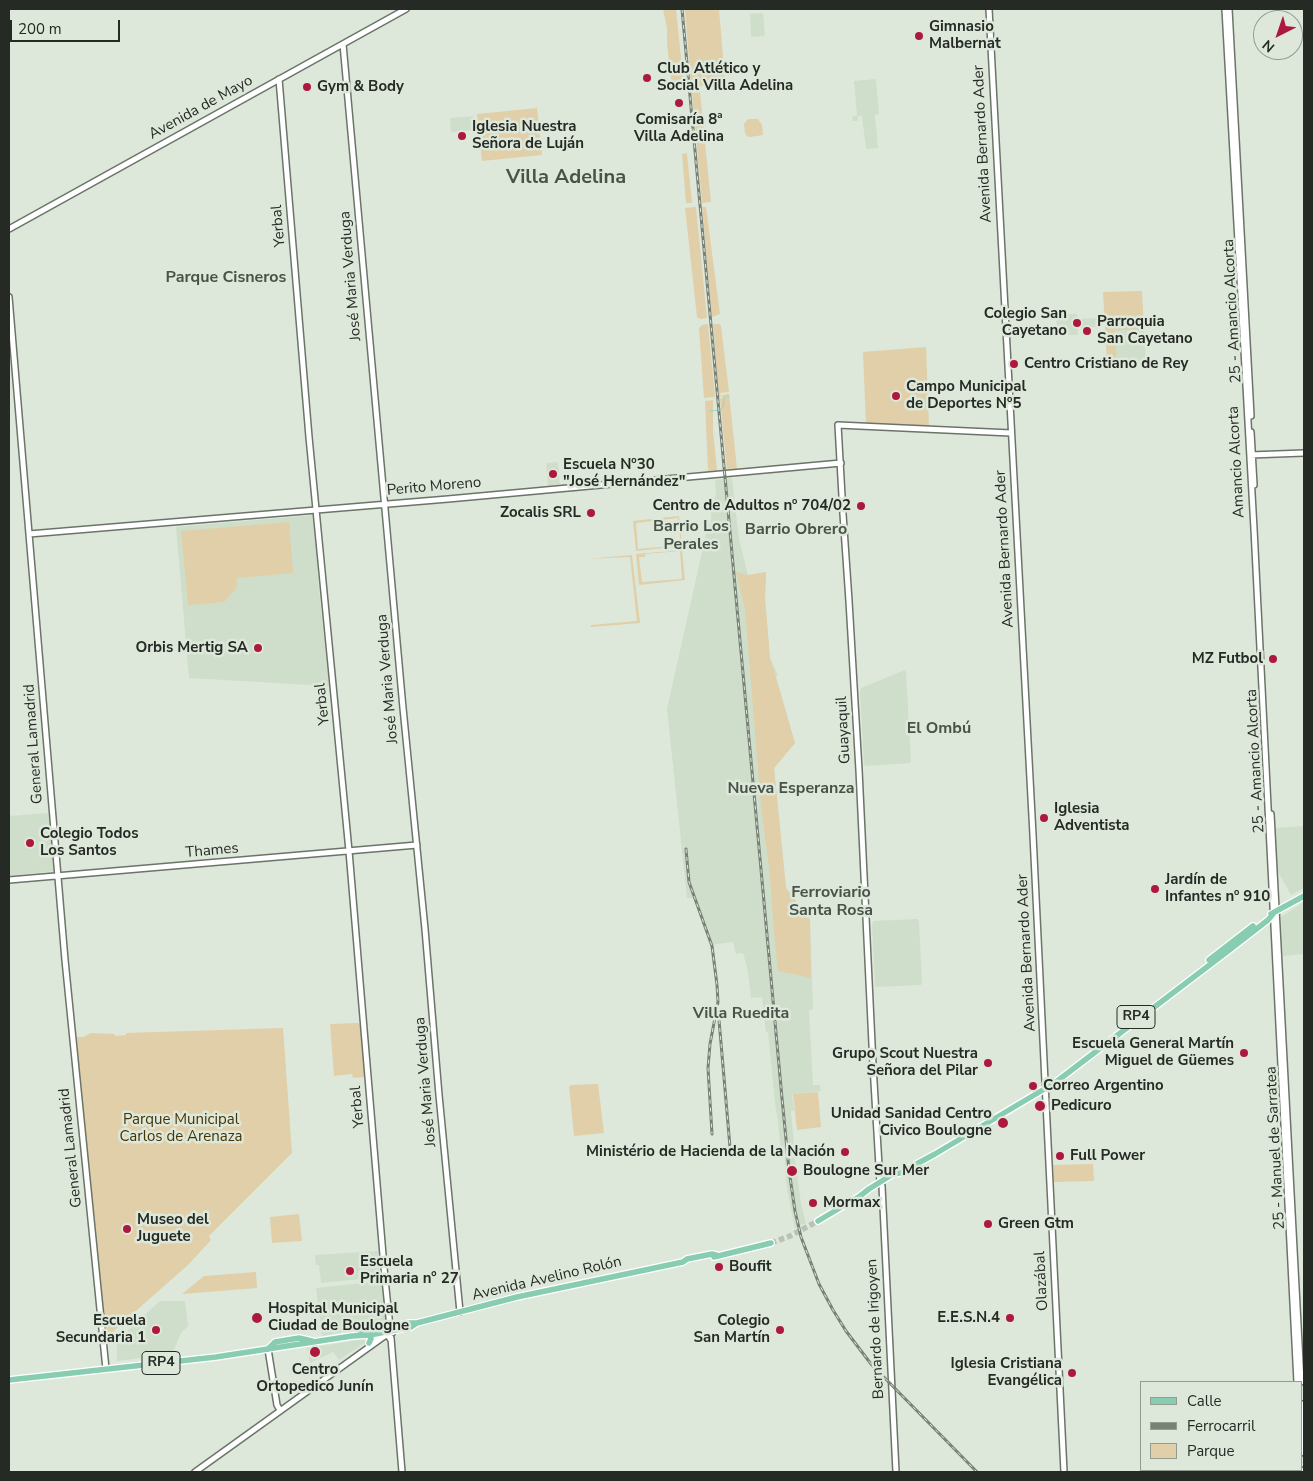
<!DOCTYPE html>
<meta charset="utf-8">
<style>
body{margin:0}
#map{position:relative;width:1313px;height:1481px;overflow:hidden;background:#dde8da;font-family:"Nunito Sans",sans-serif}
canvas{display:block}
.frame{position:absolute;inset:0;border:10px solid #262a25;pointer-events:none}
.legend{position:absolute;left:1140px;top:1381px;width:162px;height:90px;box-sizing:border-box;background:#dde8da;border:1px solid #949c92;margin:0;padding:6px 9px;list-style:none;font-size:15px;color:#262a25}
.legend li{display:flex;align-items:center;gap:10px;height:25px}
.legend b{width:25px;border:1px solid #949c92}
.north{position:absolute;left:1253px;top:10px;width:50px;height:50px;box-sizing:border-box;background:#dde8da;border:1px solid #949c92;border-radius:50%;rotate:221deg;font-size:14px;font-weight:700;line-height:20px;text-align:center;color:#262a25}
.north::after{content:'';display:block;margin:auto;width:18px;height:22px;background:#ad183f;clip-path:polygon(50% 0,100% 100%,50% 72%,0 100%)}
.scale{position:absolute;left:10px;top:20px;width:110px;height:22px;box-sizing:border-box;border:2px solid #262a25;border-top:0;padding-left:6px;font-size:15px;line-height:18px;white-space:nowrap;color:#262a25;-webkit-text-stroke:4px #dde8da;paint-order:stroke}
</style>
<div id="map">
<canvas width="1313" height="1481"></canvas>
<div class="frame"></div>
<ul class="legend">
<li><b style="height:6px;background:#88cdb2"></b>Calle</li>
<li><b style="height:6px;background:#798177"></b>Ferrocarril</li>
<li><b style="height:14px;background:#e0cfa8"></b>Parque</li>
</ul>
<div class="north">N</div>
<div class="scale">200 m</div>
</div>
<script>
const context = document.querySelector('canvas').getContext('2d');
context.lineJoin = 'round';
function fill(path, color) {
  context.fillStyle = color;
  context.fill(path, 'evenodd');
}
function shape(rows) {
  const path = new Path2D();
  for (const r of rows) {
    path.moveTo(r[0], r[1]);
    for (let i = 2; i < r.length; i += 2) path.lineTo(r[i], r[i + 1]);
  }
  return path;
}
function trace(path, color, width, dash) {
  context.strokeStyle = color;
  context.lineWidth = width;
  context.lineCap = dash ? 'butt' : 'round';
  context.setLineDash(dash || []);
  context.stroke(path);
}
function write(font, color, halo, rows, align = 'center') {
  context.font = font + ' "Nunito Sans",sans-serif';
  context.lineWidth = 5;
  context.setLineDash([]);
  context.textBaseline = 'middle';
  context.strokeStyle = halo;
  context.fillStyle = color;
  for (const [text, x, y, turn = 0] of rows) {
    context.save();
    context.translate(x, y);
    context.rotate((+turn || 0) * Math.PI / 180);
    context.textAlign = isNaN(turn) ? turn : align;
    if (halo) context.strokeText(text, 0, 0);
    context.fillText(text, 0, 0);
    context.restore();
  }
}
fill(shape([
 [763,13,765,36,751,37,750,14],
 [876,79,879,114,875,115,878,148,866,149,862,116,858,116,858,121,853,121,852,116,857,116,854,81],
 [473,116,474,130,451,132,450,118],
 [1077,314,1077,319,1097,318,1097,327,1078,328,1078,335,1057,335,1056,315],
 [1115,330,1144,330,1146,361,1117,362],
 [558,462,560,485,548,486,546,463],
 [732,478,739,539,748,575,766,572,765,598,770,658,778,675,776,676,795,743,774,768,786,888,810,919,813,1009,809,1010,813,1085,820,1085,821,1091,792,1094,794,1111,791,1111,796,1167,801,1203,806,1223,795,1228,787,1188,784,1152,781,1152,777,1113,776,1112,768,1032,766,1032,762,997,751,998,748,972,743,953,736,954,733,942,712,945,693,898,687,898,667,709,708,525,711,523,711,513,716,493,715,480],
 [314,515,318,579,329,686,189,678,176,527],
 [905,670,906,672,911,761,910,763,866,766,864,764,860,691,861,688],
 [47,813,49,815,55,870,54,871,9,876,9,816],
 [1304,826,1304,888,1291,895,1277,870,1275,828],
 [1304,902,1304,954,1283,956,1282,954,1281,917],
 [917,919,919,921,922,983,921,985,876,987,875,986,872,924,874,921],
 [378,1251,381,1277,321,1283,319,1265,316,1265,315,1255],
 [382,1281,387,1324,322,1336,316,1288],
 [160,1301,185,1301,188,1326,181,1333,172,1354,117,1361,117,1340],
 [365,1339,366,1342,339,1360,333,1352,310,1363,307,1348]
]), '#cfdeca');
fill(shape([
 [663,9,676,9,684,88,676,89,672,87,667,44,667,28],
 [685,9,719,9,725,81,723,84,691,87],
 [700,92,711,202,702,203,692,93],
 [537,108,542,155,482,161,477,114],
 [748,119,758,119,762,125,763,135,750,137,747,136,745,133,744,124],
 [687,153,692,203,686,203,682,154],
 [696,207,707,318,700,319,697,317,685,208],
 [702,207,706,207,720,314,712,317],
 [1142,291,1144,330,1115,330,1117,362,1107,362,1103,292],
 [708,324,715,397,704,398,699,328,702,325],
 [713,324,720,324,721,326,729,392,720,393,721,397,719,397],
 [926,347,929,427,866,424,863,352],
 [729,394,737,469,727,470,720,399,722,398,722,395],
 [713,400,713,431,717,470,708,471,705,401],
 [679,516,682,546,636,551,633,521],
 [678,518,681,545,638,549,636,523],
 [289,522,293,573,237,578,237,587,224,602,188,605,181,531],
 [682,550,685,580,639,585,636,554],
 [680,551,682,579,642,582,639,557,645,557,645,554],
 [632,555,640,623,591,627,591,625,637,621,630,557,586,559],
 [736,572,748,575,766,572,765,598,770,658,795,743,774,768,786,888,810,919,811,978,778,971,774,932,770,876,761,806,745,609],
 [358,1023,361,1025,365,1077,353,1078,352,1074,334,1076,330,1024],
 [283,1028,292,1153,209,1236,211,1240,188,1265,121,1324,105,1340,85,1127,81,1100,76,1037,83,1037,91,1033,115,1034,115,1036,126,1035,126,1033],
 [598,1084,604,1133,574,1136,569,1087,571,1085],
 [818,1092,821,1127,797,1130,793,1094],
 [1093,1164,1094,1181,1054,1182,1053,1165],
 [299,1214,302,1241,272,1243,270,1217],
 [256,1272,257,1288,182,1294,204,1276]
]), '#e0cfa8');
trace(shape([
 [727,396,729,396],
 [710,411,720,410,723,407,724,399,726,397]
]), '#89dbd2', 1);
trace(shape([
 [771,1243,790,1236,818,1221]
]), '#b8c2b6', 5.5, [5.5, 3]);
const secondary = shape([
 [989,9,1033,835,1064,1472],
 [1225,9,1254,529,1297,1382],
 [1229,9,1251,416],
 [343,44,403,708,425,929,439,1095,460,1312],
 [279,79,309,437,349,851,385,1279,390,1327],
 [9,229,406,9],
 [9,297,65,960,106,1369],
 [1251,432,1254,485],
 [1250,455,1304,453],
 [29,534,448,499,841,463],
 [1271,814,1301,1382],
 [9,880,417,845],
 [880,1183,873,1065,859,770,849,601,843,514,838,425,1011,433],
 [882,1186,896,1472],
 [391,1338,402,1472],
 [369,1344,378,1338,386,1335,389,1337,391,1340],
 [268,1349,277,1405,280,1410],
 [1302,1404,1304,1453],
 [1301,1470,1301,1472],
 [195,1472,386,1335,392,1333]
]);
const primary = shape([
 [1271,914,1304,896],
 [1209,960,1253,926],
 [818,1221,860,1196,869,1189,893,1174,900,1173,935,1154,1046,1088,1052,1085,1228,951,1268,920,1273,914],
 [714,1257,771,1243],
 [360,1334,367,1331,409,1323,417,1323],
 [369,1343,371,1339,370,1335],
 [268,1349,275,1342,299,1338,312,1341],
 [9,1380,216,1357,352,1336,370,1335,411,1327,417,1323,517,1297,683,1262,687,1259,712,1254,716,1255]
]);
trace(secondary, '#6b7468', 8);
trace(primary, '#fff', 8);
trace(secondary, '#fff', 5);
trace(primary, '#88cdb2', 5.5);
const rail = shape([
 [682,9,782,1098,789,1170,795,1211,801,1237,819,1284,833,1310,846,1331,871,1364,977,1472],
 [686,849,689,882,712,946,717,985,718,1002,710,1044,708,1068,712,1134],
 [719,1020,730,1147]
]);
trace(rail, '#798177', 3);
trace(rail, '#dde8da', 1, [4]);
for (const [x, y, r, color] of [
 [919,36,5,"#ad183f"],
 [647,78,5,"#ad183f"],
 [307,87,5,"#ad183f"],
 [679,103,5,"#ad183f"],
 [462,136,5,"#ad183f"],
 [1077,323,5,"#ad183f"],
 [1087,331,5,"#ad183f"],
 [1014,364,5,"#ad183f"],
 [896,396,5,"#ad183f"],
 [553,474,5,"#ad183f"],
 [861,506,5,"#ad183f"],
 [591,513,5,"#ad183f"],
 [258,648,5,"#ad183f"],
 [1273,659,5,"#ad183f"],
 [1044,818,5,"#ad183f"],
 [30,843,5,"#ad183f"],
 [1155,889,5,"#ad183f"],
 [1244,1053,5,"#ad183f"],
 [988,1063,5,"#ad183f"],
 [1033,1086,5,"#ad183f"],
 [1040,1106,6,"#ad183f"],
 [1003,1123,6,"#ad183f"],
 [845,1152,5,"#ad183f"],
 [1060,1156,5,"#ad183f"],
 [792,1171,6,"#ad183f"],
 [813,1203,5,"#ad183f"],
 [988,1224,5,"#ad183f"],
 [127,1229,5,"#ad183f"],
 [719,1267,5,"#ad183f"],
 [350,1271,5,"#ad183f"],
 [257,1318,6,"#ad183f"],
 [1010,1318,5,"#ad183f"],
 [156,1330,5,"#ad183f"],
 [780,1330,5,"#ad183f"],
 [315,1352,6,"#ad183f"],
 [1072,1373,5,"#ad183f"]
]) {
  const dot = new Path2D();
  dot.arc(x, y, r, 0, 2 * Math.PI);
  context.fillStyle = color;
  context.fill(dot);
  trace(dot, '#dde8da', 2);
}
for (const [x, y, w] of [
 [1136,1017,38],
 [161,1363,38]
]) {
  const box = new Path2D();
  box.roundRect(x - w / 2, y - 11.5, w, 23, 4);
  context.fillStyle = '#dde8da';
  context.fill(box);
  trace(box, '#262a25', 1);
}
write('bold 14px', '#262a25', null, [
 ["RP4",1136,1017],
 ["RP4",161,1363]
]);
write('bold 15px', '#262a25', '#dde8da', [
 ["Gimnasio",929,27],
 ["Malbernat",929,44],
 ["Club Atlético y",657,69],
 ["Social Villa Adelina",657,86],
 ["Gym & Body",317,87],
 ["Comisaría 8ª",679,120,"center"],
 ["Villa Adelina",679,137,"center"],
 ["Iglesia Nuestra",472,127],
 ["Señora de Luján",472,144],
 ["Colegio San",1067,314,"right"],
 ["Cayetano",1067,331,"right"],
 ["Parroquia",1097,322],
 ["San Cayetano",1097,339],
 ["Centro Cristiano de Rey",1024,364],
 ["Campo Municipal",906,387],
 ["de Deportes Nº5",906,404],
 ["Escuela Nº30",563,465],
 ["\"José Hernández\"",563,482],
 ["Centro de Adultos nº 704/02",851,506,"right"],
 ["Zocalis SRL",581,513,"right"],
 ["Orbis Mertig SA",248,648,"right"],
 ["MZ Futbol",1263,659,"right"],
 ["Iglesia",1054,809],
 ["Adventista",1054,826],
 ["Colegio Todos",40,834],
 ["Los Santos",40,851],
 ["Jardín de",1165,880],
 ["Infantes nº 910",1165,897],
 ["Escuela General Martín",1234,1044,"right"],
 ["Miguel de Güemes",1234,1061,"right"],
 ["Grupo Scout Nuestra",978,1054,"right"],
 ["Señora del Pilar",978,1071,"right"],
 ["Correo Argentino",1043,1086],
 ["Pedicuro",1051,1106],
 ["Unidad Sanidad Centro",992,1114,"right"],
 ["Civico Boulogne",992,1131,"right"],
 ["Ministério de Hacienda de la Nación",835,1152,"right"],
 ["Full Power",1070,1156],
 ["Boulogne Sur Mer",803,1171],
 ["Mormax",823,1203],
 ["Museo del",137,1220],
 ["Juguete",137,1237],
 ["Green Gtm",998,1224],
 ["Escuela",360,1262],
 ["Primaria n° 27",360,1279],
 ["Boufit",729,1267],
 ["Hospital Municipal",268,1309],
 ["Ciudad de Boulogne",268,1326],
 ["E.E.S.N.4",1000,1318,"right"],
 ["Escuela",146,1321,"right"],
 ["Secundaria 1",146,1338,"right"],
 ["Colegio",770,1321,"right"],
 ["San Martín",770,1338,"right"],
 ["Iglesia Cristiana",1062,1364,"right"],
 ["Evangélica",1062,1381,"right"],
 ["Centro",315,1370,"center"],
 ["Ortopedico Junín",315,1387,"center"]
], 'left');
write('15px', '#262a25', '#dde8da', [
 ["Avenida de Mayo",201,108,-29],
 ["Avenida Bernardo Ader",983,144,-93],
 ["Yerbal",279,226,-95],
 ["José Maria Verduga",351,276,-95],
 ["25 - Amancio Alcorta",1233,311,-93],
 ["Amancio Alcorta",1237,462,-93],
 ["Perito Moreno",434,487,-5],
 ["Avenida Bernardo Ader",1005,549,-93],
 ["José Maria Verduga",388,679,-95],
 ["Yerbal",323,704,-96],
 ["Guayaquil",844,730,-93],
 ["General Lamadrid",34,744,-94],
 ["25 - Amancio Alcorta",1256,761,-93],
 ["Thames",212,851,-5],
 ["Avenida Bernardo Ader",1027,953,-93],
 ["José Maria Verduga",426,1082,-95],
 ["Yerbal",358,1107,-95],
 ["General Lamadrid",71,1148,-96],
 ["25 - Manuel de Sarratea",1276,1148,-93],
 ["Avenida Avelino Rolón",547,1279,-13],
 ["Olazábal",1042,1281,-93],
 ["Bernardo de Irigoyen",876,1329,-93]
]);
write('15px', '#453403', '#dde8da', [
 ["Parque Municipal",181,1120],
 ["Carlos de Arenaza",181,1137]
]);
write('bold 16px', '#495247', '#dde8da', [
 ["Parque Cisneros",226,278],
 ["Barrio Los",691,527],
 ["Perales",691,545],
 ["Barrio Obrero",796,530],
 ["El Ombú",939,729],
 ["Nueva Esperanza",791,789],
 ["Ferroviario",831,893],
 ["Santa Rosa",831,911],
 ["Villa Ruedita",741,1014]
]);
write('bold 20px', '#495247', '#dde8da', [
 ["Villa Adelina",566,178]
]);
</script>
